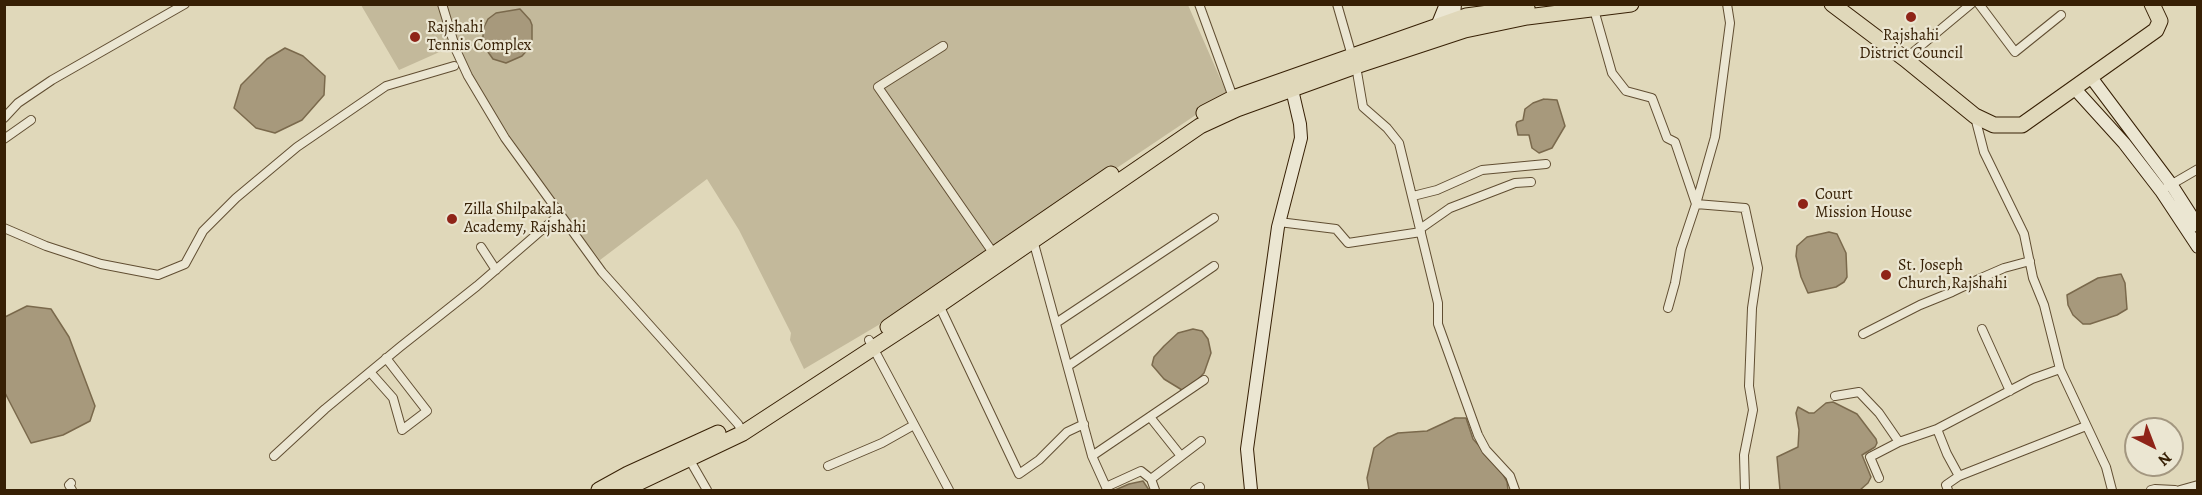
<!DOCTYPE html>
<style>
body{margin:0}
#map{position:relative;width:2202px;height:495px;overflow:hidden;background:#e0d8ba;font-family:Alegreya,serif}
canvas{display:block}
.frame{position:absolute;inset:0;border:6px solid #372005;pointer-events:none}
.north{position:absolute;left:2124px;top:417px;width:60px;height:60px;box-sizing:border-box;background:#ebe6d2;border:2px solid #a39780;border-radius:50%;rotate:138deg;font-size:16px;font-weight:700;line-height:24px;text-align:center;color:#372005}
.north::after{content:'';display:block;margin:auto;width:21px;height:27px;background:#8f2418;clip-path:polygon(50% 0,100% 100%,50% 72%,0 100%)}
</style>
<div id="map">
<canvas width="2202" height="495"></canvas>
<div class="frame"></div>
<div class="north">N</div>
</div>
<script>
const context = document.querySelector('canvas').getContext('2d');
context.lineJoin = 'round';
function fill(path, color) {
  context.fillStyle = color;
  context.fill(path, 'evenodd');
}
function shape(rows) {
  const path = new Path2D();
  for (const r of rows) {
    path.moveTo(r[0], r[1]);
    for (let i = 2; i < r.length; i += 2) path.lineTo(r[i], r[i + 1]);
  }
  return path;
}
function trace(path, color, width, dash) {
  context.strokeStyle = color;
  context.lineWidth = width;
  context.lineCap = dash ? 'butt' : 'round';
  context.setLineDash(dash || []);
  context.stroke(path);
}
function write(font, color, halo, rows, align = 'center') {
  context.font = font + ' Alegreya,serif';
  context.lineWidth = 4.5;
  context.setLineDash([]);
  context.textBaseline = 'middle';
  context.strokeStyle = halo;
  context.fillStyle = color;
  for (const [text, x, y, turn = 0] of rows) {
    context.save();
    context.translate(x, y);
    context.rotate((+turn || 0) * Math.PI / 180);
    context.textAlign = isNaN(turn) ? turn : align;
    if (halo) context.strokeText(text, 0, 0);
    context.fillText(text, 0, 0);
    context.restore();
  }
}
fill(shape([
 [361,5,441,5,453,46,399,70],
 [446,5,1188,5,1227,94,914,304,804,369,790,340,791,333,739,230,707,179,600,260,551,196,486,101,466,66]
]), '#c3b99b');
const water = shape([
 [520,9,530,20,532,25,532,40,529,48,522,56,506,63,493,59,483,45,483,29,488,19,496,13,520,9],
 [285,48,303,56,325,76,324,95,302,120,275,133,256,128,234,108,241,85,267,59,285,48],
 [1544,99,1557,100,1565,126,1552,148,1539,153,1532,148,1529,135,1518,135,1516,125,1517,122,1523,120,1525,109,1533,103,1544,99],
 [1829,232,1837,234,1846,253,1847,277,1844,282,1836,287,1808,293,1801,277,1796,256,1797,246,1807,237,1829,232],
 [2121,274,2125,283,2127,309,2117,315,2090,324,2083,324,2073,315,2068,305,2067,295,2098,278,2121,274],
 [27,306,51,309,69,337,95,406,90,421,63,435,31,443,4,391,5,317,27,306],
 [1193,329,1202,331,1208,339,1211,353,1204,373,1190,388,1182,390,1164,379,1152,365,1154,357,1164,346,1178,333,1193,329],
 [1833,402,1857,414,1876,439,1877,443,1875,447,1862,455,1871,477,1868,483,1860,490,1780,490,1777,457,1798,447,1799,430,1796,413,1798,407,1809,413,1814,413,1826,403,1833,402],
 [1455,418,1466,418,1473,439,1500,469,1507,482,1508,490,1369,490,1367,478,1374,448,1387,438,1398,433,1427,431,1455,418],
 [1143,481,1149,490,1115,490,1129,484,1143,481]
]);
fill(water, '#a7997c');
trace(water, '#7a694c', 1.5);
const street = shape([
 [442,4,456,50,468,76,505,138,602,272,738,424,743,433],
 [1199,4,1234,100],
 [1337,4,1352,56],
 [1727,4,1730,23,1715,137,1696,204,1745,208,1758,268,1752,308,1749,386,1753,410,1744,455,1745,490],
 [1979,4,2015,52,2061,15],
 [1593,6,1612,73,1626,91,1652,98,1667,138,1675,142,1696,204,1681,249,1675,283,1668,308],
 [943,46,878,87,996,257],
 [1905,59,1971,4],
 [1356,66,1363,107,1387,128,1399,143,1438,303,1438,324,1478,435,1486,450,1510,476,1515,490],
 [1975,117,1984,152,2024,234,2033,278,2044,305,2060,369,2106,467,2112,490],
 [4,118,18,103,52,80,185,4],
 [4,139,31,120],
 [2167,187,2198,169],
 [1413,196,1437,190,1482,170,1546,164],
 [1279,222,1336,229,1348,243,1421,232],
 [4,228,46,246,101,264,158,275,185,264,203,231,236,198,297,147,386,86,454,66],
 [1420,229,1450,208,1515,183,1531,182],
 [1033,240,1092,456,1106,487,1141,471,1151,479,1155,490],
 [481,247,496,270],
 [939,305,1019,474,1039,460,1067,432,1084,424],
 [1056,323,1214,218],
 [1982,329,2010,391],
 [1863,334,1920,305,1952,292,1981,278,2004,268,2030,261],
 [869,340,949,490],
 [1068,366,1214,266],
 [370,372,393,398,402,430,427,411,386,358],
 [1835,396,1859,392,1879,413,1899,442],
 [1150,417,1181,456],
 [274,456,325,409,400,347,477,286,559,215],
 [1092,456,1204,380],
 [688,457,707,490],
 [828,466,882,443,914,425],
 [1959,476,1947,454,1937,429,2032,379,2060,369],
 [1879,478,1870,457,1899,442,1937,429],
 [1151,479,1201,441],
 [71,483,69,485,72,490],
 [1195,490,1200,487],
 [1948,490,1946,485,1959,476,2086,426],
 [2151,490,2155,489,2175,490],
 [2180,490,2198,485]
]);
const secondary = shape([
 [1437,26,1446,4],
 [1453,27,1455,4],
 [2090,76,2171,184,2198,226],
 [2075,89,2124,143,2161,191,2198,247],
 [1251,490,1247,449,1278,227,1301,138,1300,124,1290,81]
]);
const highway = shape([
 [1832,4,1905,59,1975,116,1994,125,2022,125,2156,30,2160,21,2152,4],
 [1204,113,1233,98,1466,16,1527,8],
 [888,327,1111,174],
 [599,490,628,474,718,433],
 [623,490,743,433,939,305,1200,126,1237,109,1356,66,1465,30,1527,17,1631,4]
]);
trace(street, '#614e32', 10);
trace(secondary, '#372005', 14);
trace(highway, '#372005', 17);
trace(street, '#ebe6d2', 8);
trace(secondary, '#ebe6d2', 12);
trace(highway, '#e0d8ba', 15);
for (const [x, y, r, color] of [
 [1911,17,6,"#8f2418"],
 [415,37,6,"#8f2418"],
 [1803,204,6,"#8f2418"],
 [452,219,6,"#8f2418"],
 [1886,275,6,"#8f2418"]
]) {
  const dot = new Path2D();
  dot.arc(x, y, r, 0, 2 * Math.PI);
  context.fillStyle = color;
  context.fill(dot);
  trace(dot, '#ebe6d2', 2);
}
write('16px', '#372005', '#ebe6d2', [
 ["Rajshahi",427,28],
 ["Tennis Complex",427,46],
 ["Rajshahi",1911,36,"center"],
 ["District Council",1911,54,"center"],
 ["Court",1815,195],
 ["Mission House",1815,213],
 ["Zilla Shilpakala",464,210],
 ["Academy, Rajshahi",464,228],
 ["St. Joseph",1898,266],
 ["Church,Rajshahi",1898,284]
], 'left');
</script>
